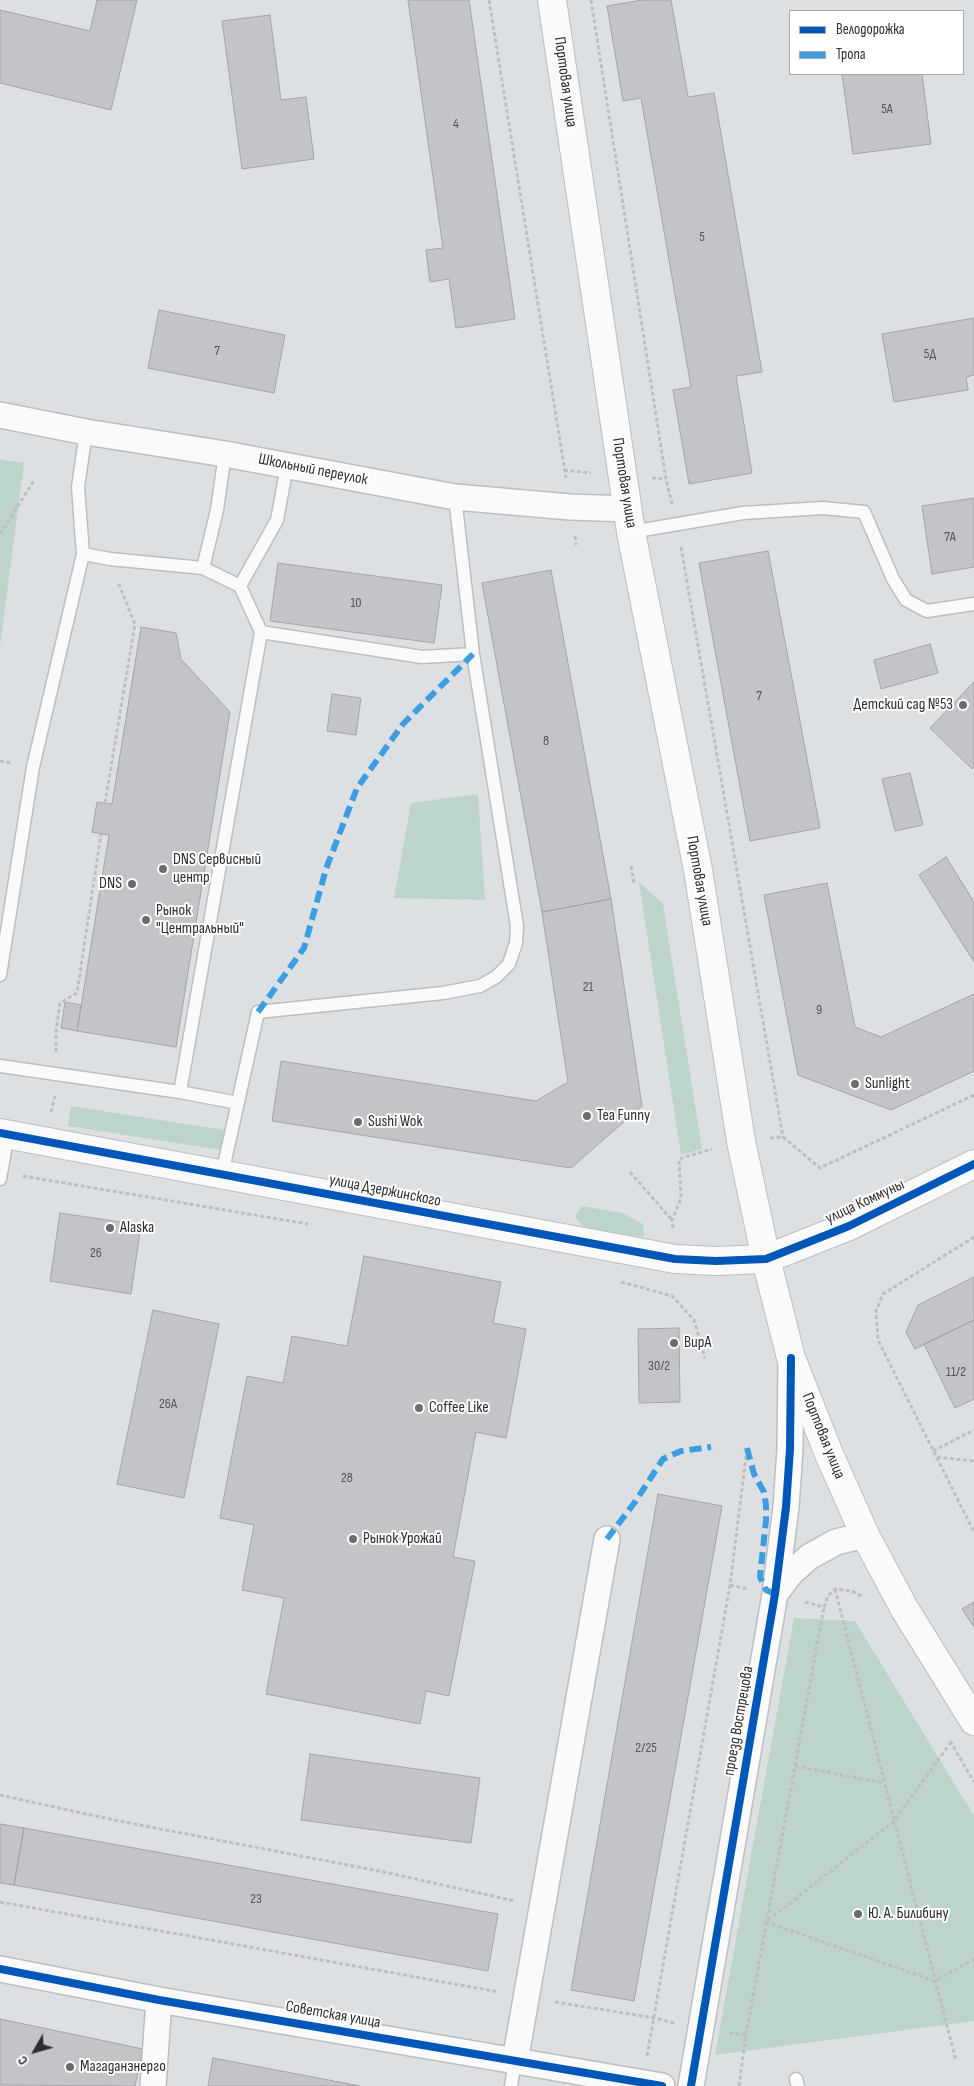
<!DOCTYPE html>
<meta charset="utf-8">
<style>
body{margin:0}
#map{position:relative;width:974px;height:2086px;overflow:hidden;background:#dde0e3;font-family:"Sofia Sans Condensed",sans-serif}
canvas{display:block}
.legend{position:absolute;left:789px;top:10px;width:175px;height:65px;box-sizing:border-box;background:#fff;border:1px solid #ababac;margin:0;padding:6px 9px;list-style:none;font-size:15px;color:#2d2e30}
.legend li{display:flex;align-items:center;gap:10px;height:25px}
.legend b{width:25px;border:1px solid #ababac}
.north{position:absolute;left:10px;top:2026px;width:50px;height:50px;-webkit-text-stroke:4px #fff;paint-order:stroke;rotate:232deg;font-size:14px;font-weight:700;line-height:20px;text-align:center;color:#2d2e30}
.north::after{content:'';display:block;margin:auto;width:18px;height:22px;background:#2d2e30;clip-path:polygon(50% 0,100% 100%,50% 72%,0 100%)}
</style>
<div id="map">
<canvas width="974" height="2086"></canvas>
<ul class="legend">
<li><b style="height:6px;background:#0057b8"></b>Велодорожка</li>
<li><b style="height:6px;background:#3d9de1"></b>Тропа</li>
</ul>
<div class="north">С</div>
</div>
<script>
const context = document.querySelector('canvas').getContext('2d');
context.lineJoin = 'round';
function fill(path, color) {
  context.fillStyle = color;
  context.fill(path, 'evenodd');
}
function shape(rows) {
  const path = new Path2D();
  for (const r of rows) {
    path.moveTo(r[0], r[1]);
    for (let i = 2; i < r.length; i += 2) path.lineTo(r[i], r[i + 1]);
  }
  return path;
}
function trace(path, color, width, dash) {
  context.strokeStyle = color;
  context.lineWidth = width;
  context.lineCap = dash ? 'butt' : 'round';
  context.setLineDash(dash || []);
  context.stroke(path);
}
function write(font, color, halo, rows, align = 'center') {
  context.font = font + ' "Sofia Sans Condensed",sans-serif';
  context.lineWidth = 4;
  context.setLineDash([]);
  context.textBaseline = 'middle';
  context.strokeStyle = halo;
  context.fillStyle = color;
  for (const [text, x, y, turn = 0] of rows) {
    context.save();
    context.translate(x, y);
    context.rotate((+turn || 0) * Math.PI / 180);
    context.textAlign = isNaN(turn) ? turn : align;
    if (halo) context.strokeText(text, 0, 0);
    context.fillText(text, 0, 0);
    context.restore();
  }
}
fill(shape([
 [0,459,24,463,0,646],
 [478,794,485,900,394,898,411,803],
 [639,882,663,904,702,1149,681,1155],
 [71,1106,224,1130,221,1150,68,1126],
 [582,1206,622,1213,643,1224,644,1237,585,1228,575,1217],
 [794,1618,855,1621,974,1816,974,2021,715,2055]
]), '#bdd4cb');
const building = shape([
 [97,0,137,0,111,110,0,83,0,10,90,31,97,0],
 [408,0,469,0,515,319,456,328,449,279,430,282,426,250,443,248,408,0],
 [642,0,671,0,688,97,714,93,762,372,736,376,752,473,689,484,673,390,691,387,641,98,623,101,607,6,642,0],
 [270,15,281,100,306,97,314,159,242,169,222,21,270,15],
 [842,74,922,74,931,144,853,154,842,74],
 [159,310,285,335,274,393,148,368,159,310],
 [974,318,974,375,966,377,968,390,894,402,882,334,974,318],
 [974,498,974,567,932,574,922,506,974,498],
 [768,551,820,828,750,841,699,563,768,551],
 [278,563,442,585,434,643,270,621,278,563],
 [551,570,611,899,542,912,482,583,551,570],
 [141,627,176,633,181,659,230,712,176,1047,77,1031,109,835,92,832,97,802,112,804,141,627],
 [930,644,938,673,881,689,874,660,930,644],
 [974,682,974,767,972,769,930,728,974,682],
 [332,694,361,698,356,735,327,731,332,694],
 [910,773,923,825,895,831,882,779,910,773],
 [946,857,974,902,974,962,919,875,946,857],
 [827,883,855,1027,881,1037,974,994,974,1071,891,1110,798,1075,764,895,827,883],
 [611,899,642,1106,571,1168,272,1121,281,1061,536,1101,568,1082,542,912,611,899],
 [65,1002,81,1005,77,1031,61,1028,65,1002],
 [60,1213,141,1225,131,1294,50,1281,60,1213],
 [364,1256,501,1282,493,1323,526,1329,506,1438,476,1432,453,1557,475,1561,449,1696,426,1691,420,1724,266,1694,284,1598,242,1590,254,1525,220,1518,247,1376,283,1383,292,1336,347,1346,364,1256],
 [974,1277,974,1320,915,1349,906,1332,918,1305,974,1277],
 [153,1310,219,1324,184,1498,117,1484,153,1310],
 [974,1320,974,1399,955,1408,924,1344,974,1320],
 [679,1328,680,1402,639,1403,638,1329,679,1328],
 [658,1494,722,1506,634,2001,571,1990,658,1494],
 [974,1602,974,1627,962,1609,974,1602],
 [310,1754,480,1778,471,1843,301,1820,310,1754],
 [0,1824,24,1828,14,1885,0,1883,0,1824],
 [24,1828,498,1914,488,1971,14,1885,24,1828],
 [0,2019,143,2049,135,2086,0,2085,0,2019],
 [213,2058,360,2086,208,2086,213,2058]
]);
fill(building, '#c3c4c7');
trace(building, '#a3a4a6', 1);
const lane = shape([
 [631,532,743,513,823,508,864,512,893,579,906,600,927,611,974,604],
 [83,554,110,559,203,568,240,586],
 [203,568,217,510,225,454],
 [261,632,422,657,473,654],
 [0,975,33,767,83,554,78,487,86,432],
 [0,1066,180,1092,238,1103],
 [180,1092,261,632,240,586,277,520,287,466],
 [222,1174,258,1012,443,993,480,986,496,977,509,964,516,943,517,926,473,654,455,497],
 [0,1179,8,1134],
 [796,2079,798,2086],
 [511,2086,515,2061]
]);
const street = shape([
 [0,415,86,432,225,454,455,497,570,507,627,509],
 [775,1594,791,1573,809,1557,836,1542,865,1535],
 [0,1969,159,2000,662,2086],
 [515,2061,607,1539],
 [153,2086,159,2000],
 [691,2086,775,1594,786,1507,790,1449,791,1361]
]);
const secondary = shape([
 [552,0,631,532,698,870,741,1141,766,1259,791,1358,829,1454,865,1535,904,1608,974,1721],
 [0,1133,675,1259,716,1261,766,1259,849,1226,974,1164]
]);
trace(lane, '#bcbec0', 15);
trace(street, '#bcbec0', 28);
trace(secondary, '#bcbec0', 30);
trace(shape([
 [489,0,566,478],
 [591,0,666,479,672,504],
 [564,470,591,473],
 [652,478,666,479],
 [0,534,35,479],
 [575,536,576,545],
 [681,547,783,1137],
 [0,761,12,763],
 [105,803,135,624,118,582],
 [631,866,634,883],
 [56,1052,56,1031,60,1003,77,993,101,834],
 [51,1112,55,1096],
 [770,1138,783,1137,820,1168,974,1095],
 [630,1172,672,1220],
 [23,1176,308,1224],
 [673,1228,672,1220,681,1198,679,1159,712,1149],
 [974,1237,883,1294,876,1311,878,1340,974,1532],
 [621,1282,672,1296,694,1320,705,1358],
 [933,1451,974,1430],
 [937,1457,973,1461,974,1463],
 [730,1585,748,1589],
 [835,1589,956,2061],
 [805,1602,824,1607,828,1596,835,1589,852,1591,863,1597],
 [950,1741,974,1782],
 [951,1742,894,1821,766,1922,935,1981,974,1959],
 [795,1766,884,1783],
 [0,1795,114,1820,384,1872,515,1901],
 [0,1902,499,1992],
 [555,2002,655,2018,674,2023],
 [729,2033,746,2035],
 [647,2056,730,1585,747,1448],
 [739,2086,746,2035,824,1607]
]), '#bebec0', 3, [4, 2.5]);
trace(lane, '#fafafb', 12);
trace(street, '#fafafb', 25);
trace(secondary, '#fafafb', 28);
trace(shape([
 [258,1012,304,948,326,869,357,788,403,724,473,654],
 [747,1448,754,1474,764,1492,766,1505,766,1520,760,1577,766,1590,775,1594],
 [607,1539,635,1502,663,1459,681,1451,711,1447]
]), '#3d9de1', 6, [12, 6]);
trace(shape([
 [0,1133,675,1259,716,1261,766,1259,849,1226,974,1164],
 [0,1969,159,2000,662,2086],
 [691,2086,775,1594,786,1507,790,1449,791,1358]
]), '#0057b8', 8);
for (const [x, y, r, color] of [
 [963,705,5,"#6b6c6f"],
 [163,869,5,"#6b6c6f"],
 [132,884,5,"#6b6c6f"],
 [146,920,5,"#6b6c6f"],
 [855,1084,5,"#6b6c6f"],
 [587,1116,5,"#6b6c6f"],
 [358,1122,5,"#6b6c6f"],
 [110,1228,5,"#6b6c6f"],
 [674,1343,5,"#6b6c6f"],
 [419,1408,5,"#6b6c6f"],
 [353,1539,5,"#6b6c6f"],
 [858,1914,5,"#6b6c6f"],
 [70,2067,5,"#6b6c6f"]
]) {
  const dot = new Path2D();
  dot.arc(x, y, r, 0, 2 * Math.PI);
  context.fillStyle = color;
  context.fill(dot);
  trace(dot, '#fff', 2);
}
write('14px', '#525456', null, [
 ["5А",887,109],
 ["4",456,124],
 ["5",702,237],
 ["7",217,351],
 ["5Д",930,354],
 ["7А",950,537],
 ["10",356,603],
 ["7",759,696],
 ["8",546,741],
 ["21",588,987],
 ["9",819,1010],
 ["26",96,1253],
 ["30/2",659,1366],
 ["11/2",956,1372],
 ["26А",168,1404],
 ["28",347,1478],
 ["2/25",646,1748],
 ["23",256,1899]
]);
write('16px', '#2d2e30', '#fff', [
 ["Портовая улица",565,82,82],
 ["Школьный переулок",313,470,11],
 ["Портовая улица",624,483,81],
 ["Портовая улица",699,881,80],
 ["улица Дзержинского",385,1191,11],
 ["улица Коммуны",865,1202,-25],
 ["Портовая улица",823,1436,68],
 ["проезд Вострецова",739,1721,-80],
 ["Советская улица",333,2015,10]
]);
write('16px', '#2d2e30', '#fff', [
 ["Детский сад №53",953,705,"right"],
 ["DNS Сервисный",173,860],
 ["центр",173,878],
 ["DNS",122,884,"right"],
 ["Рынок",156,911],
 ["\"Центральный\"",156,929],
 ["Sunlight",865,1084],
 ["Tea Funny",597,1116],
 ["Sushi Wok",368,1122],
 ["Alaska",120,1228],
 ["ВирА",684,1343],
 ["Coffee Like",429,1408],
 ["Рынок Урожай",363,1539],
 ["Ю. А. Билибину",868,1914],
 ["Магаданэнерго",80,2067]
], 'left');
</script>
